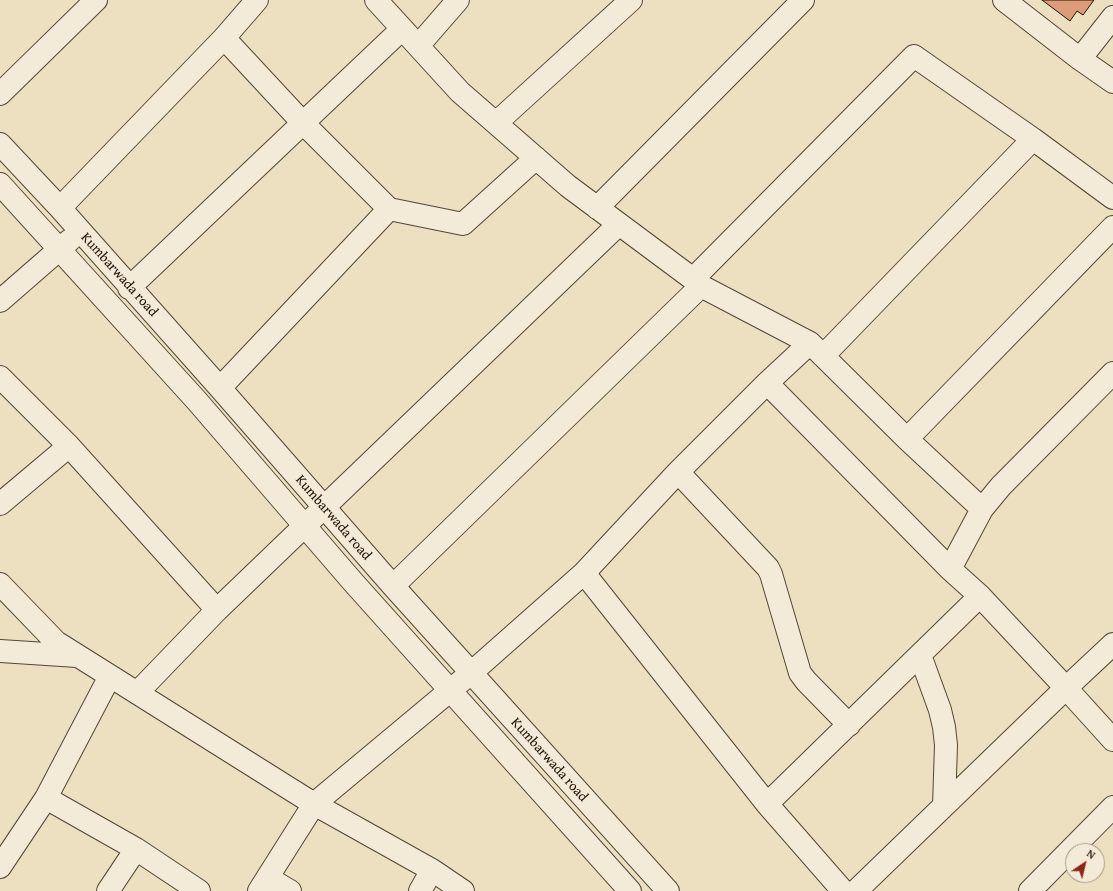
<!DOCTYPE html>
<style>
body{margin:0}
#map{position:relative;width:1113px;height:891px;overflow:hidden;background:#ece0c1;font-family:"Gentium Book Plus",serif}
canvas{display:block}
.north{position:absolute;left:1065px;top:843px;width:40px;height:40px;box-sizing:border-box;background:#f3ebd7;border:1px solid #9f9584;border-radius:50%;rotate:35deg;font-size:11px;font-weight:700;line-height:16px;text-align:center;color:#211307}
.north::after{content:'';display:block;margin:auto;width:14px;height:18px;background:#8f2418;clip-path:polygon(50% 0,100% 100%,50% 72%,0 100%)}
</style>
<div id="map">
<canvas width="1113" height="891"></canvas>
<div class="north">N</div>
</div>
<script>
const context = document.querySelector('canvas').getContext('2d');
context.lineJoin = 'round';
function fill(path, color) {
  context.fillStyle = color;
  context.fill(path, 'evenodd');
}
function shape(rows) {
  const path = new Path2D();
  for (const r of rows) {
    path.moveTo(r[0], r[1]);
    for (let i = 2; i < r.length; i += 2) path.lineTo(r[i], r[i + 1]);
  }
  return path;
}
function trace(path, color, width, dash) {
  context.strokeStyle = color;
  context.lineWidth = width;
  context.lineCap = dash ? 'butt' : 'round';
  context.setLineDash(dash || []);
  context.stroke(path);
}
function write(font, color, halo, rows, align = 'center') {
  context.font = font + ' "Gentium Book Plus",serif';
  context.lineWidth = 3;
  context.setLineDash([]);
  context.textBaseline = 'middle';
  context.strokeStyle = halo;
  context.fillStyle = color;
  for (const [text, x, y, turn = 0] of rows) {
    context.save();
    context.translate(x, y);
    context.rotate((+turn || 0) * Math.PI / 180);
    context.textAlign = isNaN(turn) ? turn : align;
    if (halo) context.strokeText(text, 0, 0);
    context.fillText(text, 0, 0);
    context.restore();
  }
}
const building = shape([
 [1042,0,1094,0,1083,15,1077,11,1070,21,1042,0]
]);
fill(building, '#de9b7a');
trace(building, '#211307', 1);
const minor = shape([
 [376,0,460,92,568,186,693,279,701,286,810,343,907,439,982,509],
 [1004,0,1080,59,1113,82],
 [224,38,303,123,389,209],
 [418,46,458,0],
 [1080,59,1113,17],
 [0,94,96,0],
 [496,123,631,0],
 [0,144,60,208,220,388,393,586,668,891],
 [0,184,197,401,353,582,630,891],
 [60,208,224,38,257,0],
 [597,208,803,0],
 [693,279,914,56,1033,139,1113,198],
 [129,288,402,29],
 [0,301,70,240],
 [823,356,1033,139],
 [0,377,69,446,217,610],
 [767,383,950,569,980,596,1066,688,856,891],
 [220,388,389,209,463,224,536,158],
 [907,439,1113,227],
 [678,472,768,568,771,574,800,673,806,681,849,725],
 [0,504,69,446],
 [950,569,982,509,1001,486,1113,373],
 [584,573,767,804,843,891],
 [0,584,56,642,314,804,432,870,463,891],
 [393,586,701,286],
 [1113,644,1066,688,1113,740],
 [0,651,77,656],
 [920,655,940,710,944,727,946,745,944,806],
 [137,693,217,610,619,224],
 [46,798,136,849,199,891],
 [767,804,980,596],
 [0,867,46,798,110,676],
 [268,878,290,891],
 [108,891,136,849],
 [259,891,314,804,471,673,584,573,678,472,767,383,810,343],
 [420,891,432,870],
 [1030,891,1113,807]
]);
trace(minor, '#544636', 24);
trace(minor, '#f3ebd7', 22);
write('14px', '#211307', '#f3ebd7', [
 ["Kumbarwada road",119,275,48],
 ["Kumbarwada road",333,518,49],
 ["Kumbarwada road",549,760,48]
]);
</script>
